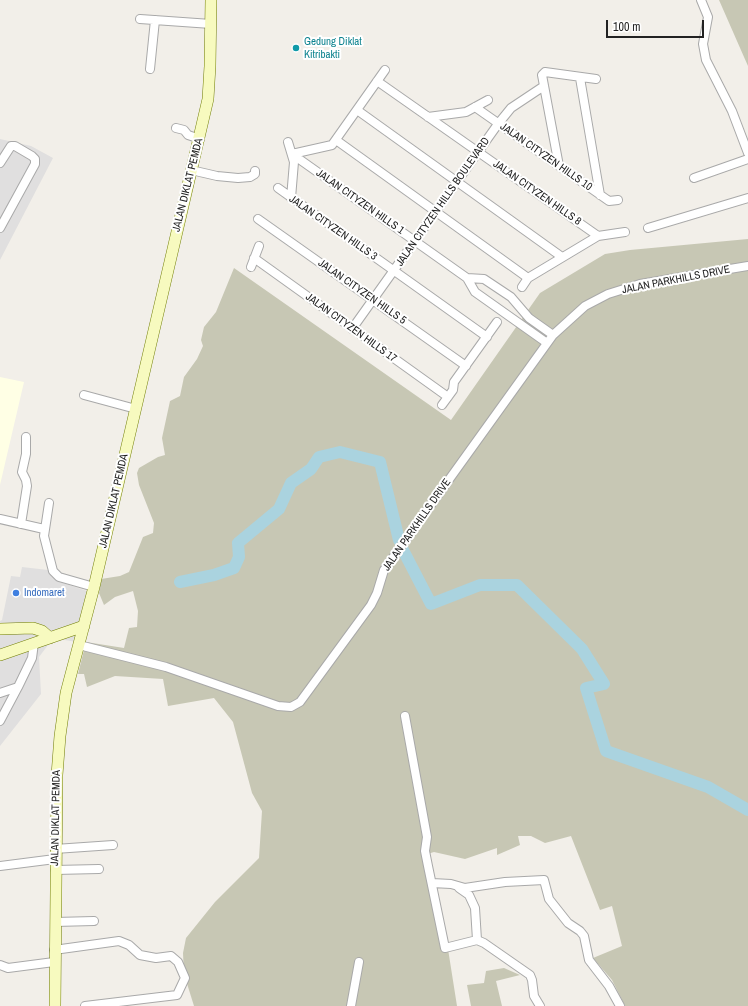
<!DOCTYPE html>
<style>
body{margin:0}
#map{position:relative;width:748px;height:1006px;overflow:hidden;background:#f2efe9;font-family:"Archivo Narrow",sans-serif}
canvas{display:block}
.scale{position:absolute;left:606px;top:20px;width:98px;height:18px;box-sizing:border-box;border:2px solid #222;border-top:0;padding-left:5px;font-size:12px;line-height:14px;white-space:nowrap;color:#222;-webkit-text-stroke:3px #fff;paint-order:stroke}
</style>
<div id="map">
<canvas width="748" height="1006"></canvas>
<div class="scale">100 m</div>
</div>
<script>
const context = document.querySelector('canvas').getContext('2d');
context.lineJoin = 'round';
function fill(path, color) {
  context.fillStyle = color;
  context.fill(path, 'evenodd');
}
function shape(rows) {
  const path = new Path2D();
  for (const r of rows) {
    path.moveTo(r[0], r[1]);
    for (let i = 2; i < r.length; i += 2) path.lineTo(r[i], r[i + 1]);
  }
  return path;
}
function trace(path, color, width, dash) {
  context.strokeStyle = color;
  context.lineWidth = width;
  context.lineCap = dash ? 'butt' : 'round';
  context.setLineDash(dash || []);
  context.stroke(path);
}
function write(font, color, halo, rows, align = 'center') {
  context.font = font + ' "Archivo Narrow",sans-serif';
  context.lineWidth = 4;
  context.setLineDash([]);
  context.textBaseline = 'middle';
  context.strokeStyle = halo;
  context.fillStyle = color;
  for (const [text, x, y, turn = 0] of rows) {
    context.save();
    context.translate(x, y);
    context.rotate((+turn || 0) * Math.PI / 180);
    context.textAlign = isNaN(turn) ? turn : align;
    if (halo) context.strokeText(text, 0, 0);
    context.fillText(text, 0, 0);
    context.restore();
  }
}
fill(shape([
 [0,139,31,146,53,158,0,260],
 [22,567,48,570,57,581,87,591,77,642,58,639,48,645,39,657,41,694,0,746,0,621,2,620,11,576,20,577]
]), '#e0dfdf');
fill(shape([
 [0,377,24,382,0,485]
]), '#ffffe5');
fill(shape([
 [719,0,748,0,748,66,744,57],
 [748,239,748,1006,625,1006,612,980,593,958,622,946,612,906,600,910,571,836,545,843,531,836,518,836,520,845,497,855,497,848,465,859,434,852,424,855,448,949,457,1006,194,1006,184,974,183,953,186,938,215,902,259,858,262,811,252,793,233,722,214,698,168,706,163,679,115,676,87,687,84,674,78,674,86,642,124,648,129,628,137,627,138,611,133,591,115,597,104,605,99,593,101,579,120,576,129,572,143,537,153,533,154,523,139,485,137,473,139,468,158,457,165,455,162,438,170,401,180,396,184,377,197,359,203,346,201,340,204,327,216,312,234,268,451,420,540,293,605,254,630,250],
 [504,968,520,975,496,981,502,1006,471,1006,467,985,484,983,486,971]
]), '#c7c7b4');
trace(shape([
 [403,550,431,604,480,585,517,585,582,649,604,684,586,688,606,751,708,787,748,810],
 [180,582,214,575,234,568,239,557,238,543,279,509,291,483,311,469,319,457,340,452,380,462,399,540]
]), '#aad3df', 12);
const street = shape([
 [701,0,708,17,703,44,706,60,732,111,748,153],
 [140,19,211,24],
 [150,69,155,20],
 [580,78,600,195],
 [377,81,598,236],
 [475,107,609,201,618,200],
 [357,110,562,257],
 [428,117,466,112,488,100],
 [176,128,184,130,188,135,200,139],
 [336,140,528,278],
 [288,142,294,162,291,198],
 [292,154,467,278,475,292,547,343],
 [292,154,332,145,385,70],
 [0,163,11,146,15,146,32,156,35,159,35,164,0,228],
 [559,166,542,75,545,72,596,79],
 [191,170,217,176,238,178,250,177,255,174,255,171],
 [694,178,748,159],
 [278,188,487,337],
 [258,219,466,366],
 [648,228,748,198],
 [254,258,448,397],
 [251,267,259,246],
 [467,278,484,279,511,297,529,318,553,335],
 [522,287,528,278,598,236,625,232],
 [352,329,498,124,511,108,544,86],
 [84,395,136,409],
 [442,405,453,390,454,382,497,322],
 [49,503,44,536,53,571,59,577,94,587],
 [0,519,44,529],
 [21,524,27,486,26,480,22,472,26,454,26,437],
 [79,645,166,667,278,706,291,707,300,702,371,605,377,593,384,570,553,335,585,306,608,294,640,284,748,266],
 [0,693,18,687,32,658,34,643],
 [405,716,427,837,425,851,428,866,445,948,477,940,484,943,530,975,532,980,534,996,540,1006],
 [0,721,18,687],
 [55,849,113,845],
 [0,866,55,859],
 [55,870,99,869],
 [432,883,451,884,465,888,505,882,544,880,549,899,568,923,580,931,584,936,589,960,609,986,620,1006],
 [459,888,469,895,475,908,477,940],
 [55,922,94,921],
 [54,950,119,941,129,945,140,955,156,958,171,956,178,962,185,978,177,995,85,1006],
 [0,965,8,968,54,962],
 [351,1006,359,962]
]);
const secondary = shape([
 [0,629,33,628,42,631,50,638],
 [0,655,84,626],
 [55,1006,57,775,60,736,66,693,94,587,208,99,210,66,211,0]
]);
trace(street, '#a9a9a9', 10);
trace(secondary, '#707d05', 12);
trace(street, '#fff', 8);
trace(secondary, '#f7fabf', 11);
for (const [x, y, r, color] of [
 [296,48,4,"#0f9aa8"],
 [16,593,4,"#3f7fe0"]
]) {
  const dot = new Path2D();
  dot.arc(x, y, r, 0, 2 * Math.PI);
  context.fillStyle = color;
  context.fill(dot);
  trace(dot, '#fff', 1.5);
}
write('11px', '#0d838f', '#fff', [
 ["Gedung Diklat",304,42],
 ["Kitribakti",304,55]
], 'left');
write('11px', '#222', '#fff', [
 ["JALAN CITYZEN HILLS 10",546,157,35],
 ["JALAN DIKLAT PEMDA",188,185,-76],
 ["JALAN CITYZEN HILLS 8",537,193,35],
 ["JALAN CITYZEN HILLS 1",360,202,35],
 ["JALAN CITYZEN HILLS BOULEVARD",443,202,-55],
 ["JALAN CITYZEN HILLS 3",333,228,35],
 ["JALAN PARKHILLS DRIVE",676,280,-11],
 ["JALAN CITYZEN HILLS 5",362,292,35],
 ["JALAN CITYZEN HILLS 17",351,328,36],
 ["JALAN DIKLAT PEMDA",114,501,-77],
 ["JALAN PARKHILLS DRIVE",417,525,-55],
 ["JALAN DIKLAT PEMDA",56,818,-89]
]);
write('11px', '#366cbe', '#fff', [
 ["Indomaret",24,593]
], 'left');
</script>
